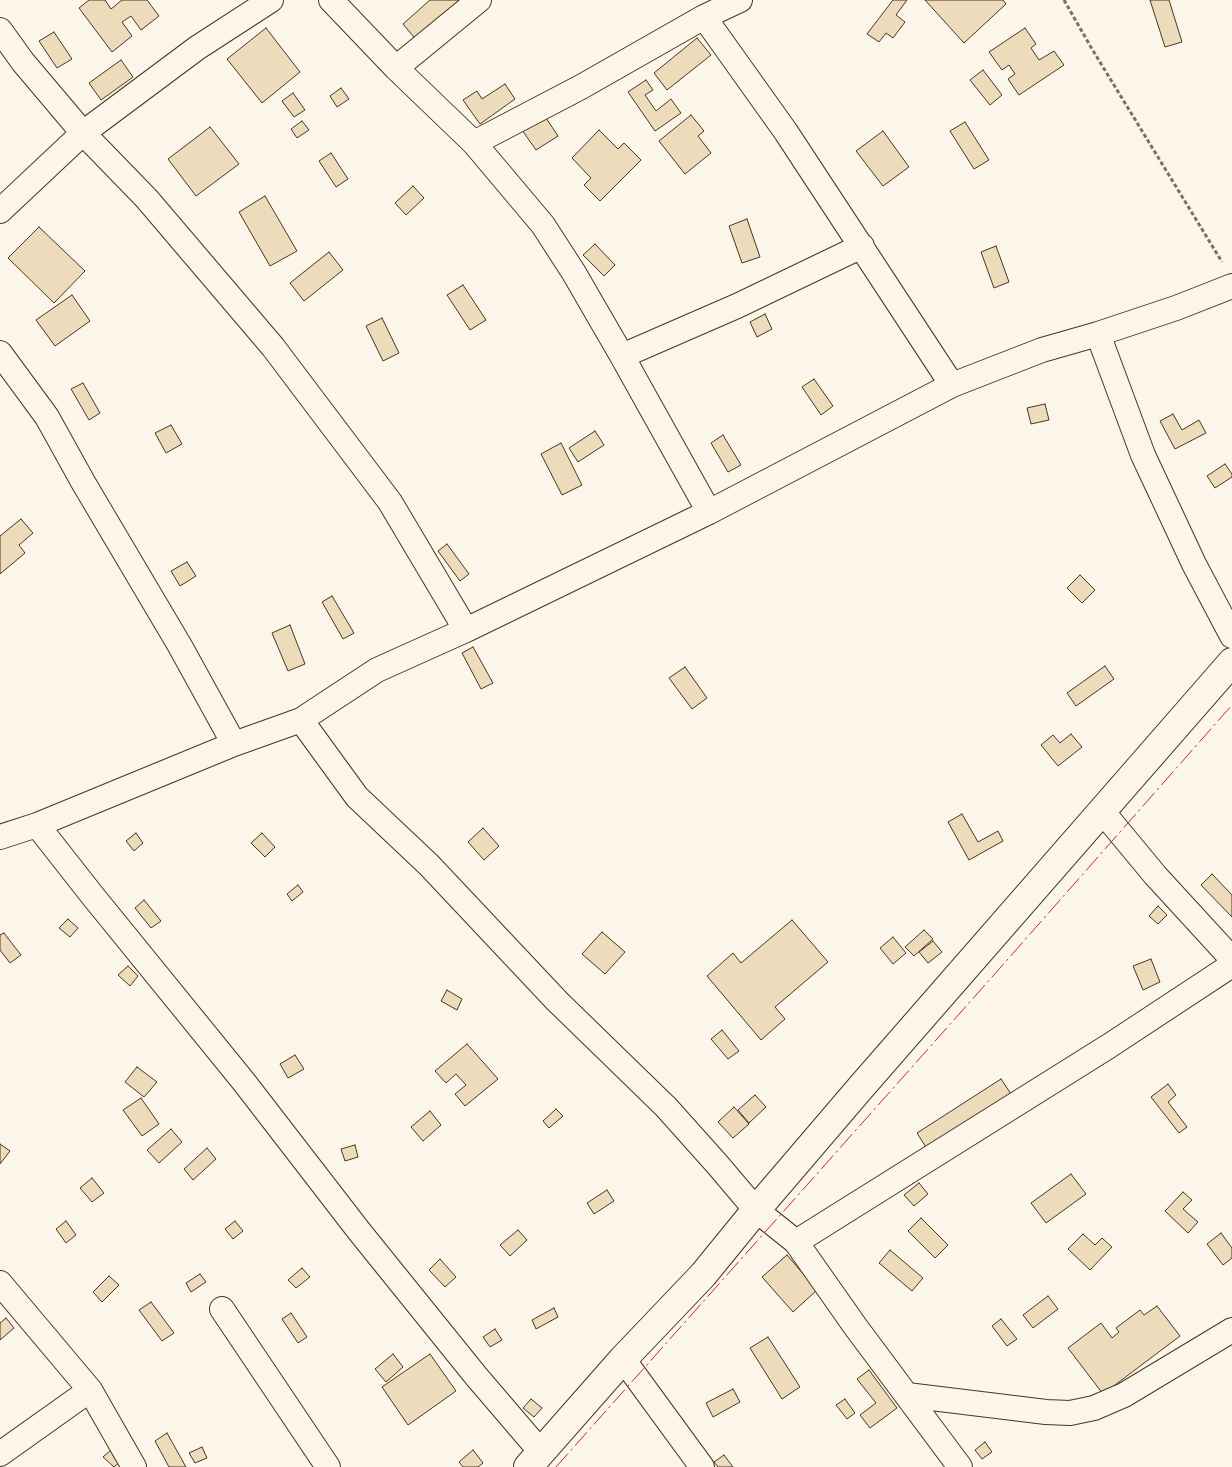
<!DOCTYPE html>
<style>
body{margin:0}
canvas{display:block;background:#fbf6e9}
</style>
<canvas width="1232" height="1467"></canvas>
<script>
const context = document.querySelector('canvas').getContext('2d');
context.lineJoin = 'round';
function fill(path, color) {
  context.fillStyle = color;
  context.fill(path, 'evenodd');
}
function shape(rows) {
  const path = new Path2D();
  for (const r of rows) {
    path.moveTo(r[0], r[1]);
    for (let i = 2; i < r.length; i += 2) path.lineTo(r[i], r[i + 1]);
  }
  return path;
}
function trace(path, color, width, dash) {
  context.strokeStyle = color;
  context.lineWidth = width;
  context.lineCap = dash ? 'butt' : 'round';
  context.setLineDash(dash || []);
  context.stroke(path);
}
const building = shape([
 [89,0,105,0,111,9,122,0,147,0,159,16,141,30,131,16,122,22,132,36,112,52,79,8,89,0],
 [430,0,462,0,418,42,403,24,430,0],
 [893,0,907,0,896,15,905,22,893,38,886,33,879,42,867,34,893,0],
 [925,0,1003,0,1006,4,964,43,925,0],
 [1150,0,1169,0,1182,42,1165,47,1150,0],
 [266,28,300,72,262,103,227,59,266,28],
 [1025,28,1036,44,1031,48,1039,60,1054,51,1064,65,1019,95,1008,79,1015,74,1009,65,1002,70,989,52,1025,28],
 [54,32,72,59,57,68,39,41,54,32],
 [697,38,711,55,667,90,654,73,697,38],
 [121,60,133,77,101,100,89,83,121,60],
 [983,70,1002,95,990,105,970,80,983,70],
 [646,80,653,90,645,95,656,111,671,99,681,113,655,131,628,92,646,80],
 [505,84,515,99,480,124,463,100,477,91,482,99,505,84],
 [341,88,349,99,337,107,330,96,341,88],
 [293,93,305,110,294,117,282,101,293,93],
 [544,115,558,136,536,150,522,130,544,115],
 [691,115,704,131,698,136,711,153,685,174,659,141,691,115],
 [302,121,309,130,297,138,291,129,302,121],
 [965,122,989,160,974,169,950,131,965,122],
 [210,127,239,164,196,196,168,159,210,127],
 [599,130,618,149,624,143,641,160,600,201,584,185,591,178,572,158,599,130],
 [883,131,909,167,883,186,856,151,883,131],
 [331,153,348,179,336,187,319,161,331,153],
 [413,186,424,198,406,215,395,203,413,186],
 [265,196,297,251,270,266,239,212,265,196],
 [747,219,760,257,742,263,729,226,747,219],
 [39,227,85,271,54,303,8,258,39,227],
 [595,244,615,265,604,276,583,255,595,244],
 [996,246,1009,282,994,288,981,252,996,246],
 [329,252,343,270,304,301,290,283,329,252],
 [463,285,486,320,470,330,447,295,463,285],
 [72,295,90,321,55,346,36,320,72,295],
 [765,314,772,329,757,337,750,322,765,314],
 [382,318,399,353,383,361,366,326,382,318],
 [814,379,833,406,821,415,802,387,814,379],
 [83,383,100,413,89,420,71,389,83,383],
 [1045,404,1049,420,1031,424,1027,408,1045,404],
 [1173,414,1182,430,1199,420,1206,433,1175,449,1160,421,1173,414],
 [171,425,182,444,166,453,155,433,171,425],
 [595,431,604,445,578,462,569,448,595,431],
 [723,435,741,465,728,472,711,443,723,435],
 [561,443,582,485,562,495,541,454,561,443],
 [1225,464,1232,474,1232,477,1215,488,1207,476,1225,464],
 [21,519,33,533,19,545,25,553,0,574,0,536,21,519],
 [447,544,469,574,460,581,438,551,447,544],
 [187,562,196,576,180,586,171,571,187,562],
 [1080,575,1095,590,1082,603,1067,588,1080,575],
 [332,596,354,633,343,639,322,602,332,596],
 [290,625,305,664,288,671,272,633,290,625],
 [473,647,493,683,481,689,462,653,473,647],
 [1105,666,1114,679,1076,706,1067,693,1105,666],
 [685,667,707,698,692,709,669,678,685,667],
 [1071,734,1082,747,1058,766,1041,745,1053,735,1060,743,1071,734],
 [962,814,978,842,998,831,1003,841,969,860,948,822,962,814],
 [483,828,499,846,484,860,468,842,483,828],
 [136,833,143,843,134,851,126,841,136,833],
 [262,833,275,847,265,857,251,843,262,833],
 [1212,874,1232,895,1232,917,1201,885,1212,874],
 [298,885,303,892,292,901,287,894,298,885],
 [144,900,161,921,151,928,135,908,144,900],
 [1158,906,1167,915,1158,924,1149,916,1158,906],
 [68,919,78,928,70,937,59,928,68,919],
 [792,920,828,962,775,1007,785,1019,761,1040,707,976,733,953,741,963,792,920],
 [924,930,933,939,914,956,905,947,924,930],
 [602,932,625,952,605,974,582,954,602,932],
 [4,933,21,955,10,963,0,950,0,935,4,933],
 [893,937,906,953,893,964,880,948,893,937],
 [933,941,942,952,928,963,919,952,933,941],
 [1151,959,1160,982,1143,990,1133,966,1151,959],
 [128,966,138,976,130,986,118,975,128,966],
 [447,990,462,999,457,1010,441,1001,447,990],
 [722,1030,739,1051,728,1059,711,1039,722,1030],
 [467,1044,498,1079,465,1106,455,1094,466,1085,456,1074,446,1083,435,1071,467,1044],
 [295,1055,304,1069,288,1078,280,1064,295,1055],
 [137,1067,157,1082,144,1097,125,1082,137,1067],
 [1001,1079,1013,1097,929,1152,917,1133,1001,1079],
 [1168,1084,1176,1095,1168,1102,1187,1127,1179,1133,1151,1097,1168,1084],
 [755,1095,766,1107,749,1123,738,1110,755,1095],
 [141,1098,159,1124,142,1136,123,1110,141,1098],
 [734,1107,749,1124,733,1138,718,1122,734,1107],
 [556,1109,563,1116,549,1128,543,1121,556,1109],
 [430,1111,441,1125,423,1141,411,1127,430,1111],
 [171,1129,182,1142,159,1163,147,1150,171,1129],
 [0,1144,10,1151,0,1164,0,1144],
 [355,1145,358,1157,345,1161,341,1149,355,1145],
 [207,1148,216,1159,193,1180,184,1169,207,1148],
 [1071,1174,1086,1194,1046,1223,1031,1203,1071,1174],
 [92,1178,104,1193,92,1202,80,1188,92,1178],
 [919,1183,928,1194,914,1206,904,1195,919,1183],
 [607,1190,614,1201,594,1214,587,1203,607,1190],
 [1183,1192,1192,1200,1183,1209,1198,1222,1188,1233,1165,1211,1183,1192],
 [921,1218,948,1245,935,1258,908,1231,921,1218],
 [66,1221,76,1235,66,1243,56,1229,66,1221],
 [235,1221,243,1231,233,1239,225,1229,235,1221],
 [518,1230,527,1240,510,1256,500,1245,518,1230],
 [1221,1233,1232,1248,1232,1258,1223,1265,1207,1244,1221,1233],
 [1083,1234,1095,1245,1102,1238,1112,1247,1090,1270,1068,1249,1083,1234],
 [890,1250,923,1278,912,1291,879,1263,890,1250],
 [787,1255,817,1290,793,1312,762,1277,787,1255],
 [440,1259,456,1277,445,1287,429,1270,440,1259],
 [302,1268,310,1277,296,1288,288,1280,302,1268],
 [200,1274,206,1282,191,1292,186,1283,200,1274],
 [109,1276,119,1285,102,1302,93,1292,109,1276],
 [1048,1296,1058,1309,1033,1328,1023,1315,1048,1296],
 [151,1302,174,1333,162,1341,139,1310,151,1302],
 [1157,1306,1180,1336,1103,1394,1068,1348,1101,1323,1112,1338,1119,1332,1116,1328,1140,1310,1144,1315,1157,1306],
 [554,1308,558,1317,536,1329,532,1320,554,1308],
 [291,1313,307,1337,298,1343,282,1319,291,1313],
 [6,1318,14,1328,0,1340,0,1323,6,1318],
 [1001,1319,1017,1339,1007,1346,992,1326,1001,1319],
 [495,1329,502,1340,490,1347,483,1337,495,1329],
 [768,1337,800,1387,782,1399,750,1348,768,1337],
 [393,1354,403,1367,386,1382,375,1369,393,1354],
 [430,1354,456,1391,408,1425,382,1387,430,1354],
 [869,1370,897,1408,870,1428,860,1415,876,1403,857,1379,869,1370],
 [733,1389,740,1402,713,1417,706,1403,733,1389],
 [531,1399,542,1408,534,1417,523,1408,531,1399],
 [845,1399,855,1413,847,1419,836,1405,845,1399],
 [167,1433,186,1467,169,1467,155,1441,167,1433],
 [985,1442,992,1452,982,1459,975,1450,985,1442],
 [202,1447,207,1458,195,1463,189,1453,202,1447],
 [112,1449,122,1460,114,1467,103,1457,112,1449],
 [473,1450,483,1463,478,1467,463,1467,459,1462,473,1450],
 [724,1455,733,1467,718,1467,714,1462,724,1455]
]);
fill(building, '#ecdcbc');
trace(building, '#4a3520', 1);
const street = shape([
 [331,0,396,68,474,143,543,225,574,273,622,356,709,512],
 [704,17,786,132,952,385],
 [0,30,23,62,83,133,147,199,273,347,390,502,466,630],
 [396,68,479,0],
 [474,143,581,87,704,17,740,0],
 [0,211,83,133,197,48,271,0],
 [1098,334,1143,455,1194,564,1232,636],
 [0,353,47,417,83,482,180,646,234,744],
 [622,356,737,306,862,246],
 [301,720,357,797,429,865,557,1001,666,1107,717,1164,756,1210,796,1242,855,1326,960,1467],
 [1102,811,1155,875,1232,959],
 [37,825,92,895,244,1082,359,1231,476,1376,541,1452],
 [0,837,37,825,234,744,301,720,377,670,466,630,709,512,952,385,1042,350,1098,334,1176,308,1232,286],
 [796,1242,1109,1046,1232,965],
 [0,1283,90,1390,134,1467],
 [222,1309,328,1467],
 [623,1359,702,1467],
 [907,1395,1046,1412,1070,1413,1094,1408,1124,1395,1232,1330],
 [0,1454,90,1390]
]);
const secondary = shape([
 [528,1467,623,1359,703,1275,756,1210,862,1086,1232,662]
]);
trace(street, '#4a3520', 26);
trace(secondary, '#4a3520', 30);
trace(shape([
 [1064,0,1092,49,1222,262]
]), '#7f6f5c', 3, [4, 2.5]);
trace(street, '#fbf6e9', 24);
trace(secondary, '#fbf6e9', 28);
trace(shape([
 [556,1467,993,976,1232,705]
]), '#c62828', 1, [18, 4, 2.5, 4]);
</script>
